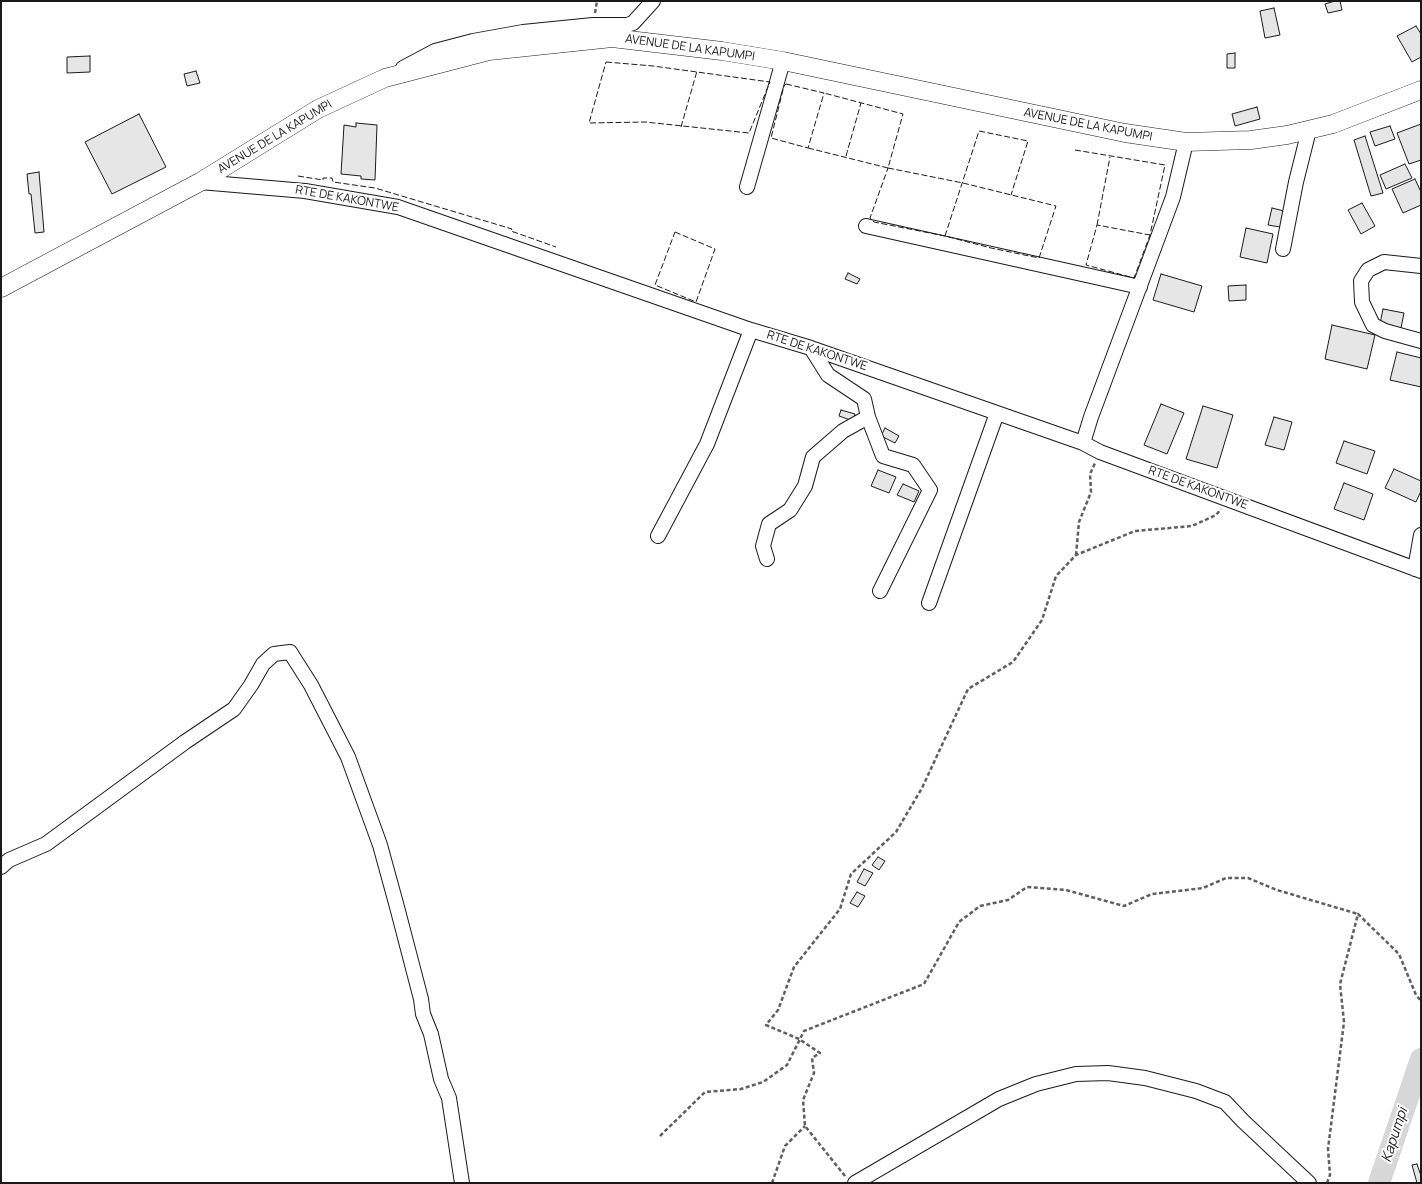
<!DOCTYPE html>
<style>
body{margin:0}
#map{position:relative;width:1422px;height:1184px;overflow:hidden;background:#fff;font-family:Manrope,sans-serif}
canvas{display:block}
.frame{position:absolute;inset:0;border:2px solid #1a1a1a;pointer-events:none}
</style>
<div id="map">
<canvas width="1422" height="1184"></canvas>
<div class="frame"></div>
</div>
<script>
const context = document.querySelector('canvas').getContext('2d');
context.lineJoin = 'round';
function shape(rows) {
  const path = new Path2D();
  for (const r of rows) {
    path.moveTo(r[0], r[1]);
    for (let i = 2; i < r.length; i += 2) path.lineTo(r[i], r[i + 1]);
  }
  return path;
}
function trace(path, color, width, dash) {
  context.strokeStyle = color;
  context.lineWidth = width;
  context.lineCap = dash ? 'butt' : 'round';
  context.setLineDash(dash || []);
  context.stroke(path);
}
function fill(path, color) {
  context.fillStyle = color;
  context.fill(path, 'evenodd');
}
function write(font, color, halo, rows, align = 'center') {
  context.font = font + ' Manrope,sans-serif';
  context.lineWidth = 4;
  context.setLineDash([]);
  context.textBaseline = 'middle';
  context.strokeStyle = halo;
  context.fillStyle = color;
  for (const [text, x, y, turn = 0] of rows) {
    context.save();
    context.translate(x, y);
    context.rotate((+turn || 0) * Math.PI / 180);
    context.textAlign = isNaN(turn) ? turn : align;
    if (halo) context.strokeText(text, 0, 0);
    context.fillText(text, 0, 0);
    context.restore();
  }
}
trace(shape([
 [1379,1183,1421,1059]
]), '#d7d7d7', 22);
const building = shape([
 [1335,1,1340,1,1342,10,1328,13,1325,4,1335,1],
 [1274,8,1280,35,1265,38,1260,11,1274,8],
 [1416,26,1421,34,1421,57,1412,62,1397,36,1416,26],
 [1235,53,1235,68,1227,68,1227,54,1235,53],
 [90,56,90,72,67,73,67,57,90,56],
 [196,71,200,83,187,86,184,74,196,71],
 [1257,107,1260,119,1235,126,1232,114,1257,107],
 [139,114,166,167,112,194,85,142,139,114],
 [356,123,377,125,375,180,361,179,361,176,341,174,344,125,356,127,356,123],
 [1421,124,1421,160,1409,164,1397,133,1421,124],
 [1390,126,1395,139,1375,146,1370,132,1390,126],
 [1365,136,1383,193,1371,196,1354,140,1365,136],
 [1405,164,1412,178,1386,189,1380,175,1405,164],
 [39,172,44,232,35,233,31,194,29,194,27,174,39,172],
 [1415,179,1421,192,1421,205,1403,213,1392,189,1415,179],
 [1362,203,1375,226,1361,234,1348,210,1362,203],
 [1272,208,1284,211,1280,227,1268,225,1272,208],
 [1246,228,1273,234,1267,263,1240,257,1246,228],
 [848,273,860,279,857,284,845,279,848,273],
 [1161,274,1202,286,1194,312,1153,300,1161,274],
 [1246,285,1246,300,1229,301,1228,286,1246,285],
 [1383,309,1404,313,1401,328,1380,324,1383,309],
 [1332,325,1375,335,1367,369,1325,359,1332,325],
 [1397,352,1421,358,1421,387,1390,380,1397,352],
 [1161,404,1184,413,1167,454,1144,445,1161,404],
 [1203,406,1233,415,1217,468,1186,459,1203,406],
 [841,410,855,414,853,421,839,416,841,410],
 [1274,417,1292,422,1284,450,1265,445,1274,417],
 [885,428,899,436,895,443,881,436,885,428],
 [1344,441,1375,451,1367,474,1336,463,1344,441],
 [1394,469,1421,481,1421,491,1416,502,1385,488,1394,469],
 [878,470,896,477,889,493,871,486,878,470],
 [1344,483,1373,494,1364,520,1334,509,1344,483],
 [903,484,919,491,914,502,897,495,903,484],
 [878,857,885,861,879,870,872,865,878,857],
 [864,869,873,873,865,886,857,882,864,869],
 [857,892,865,896,858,907,850,903,857,892],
 [1417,1164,1421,1176,1421,1183,1417,1183,1412,1165,1417,1164]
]);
fill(building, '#e6e6e6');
trace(building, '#1a1a1a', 1);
const minor = shape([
 [403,68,435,51,473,41,523,32,593,25,627,25,633,23,653,1],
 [200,182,305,191,398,207,751,330,811,348,1083,443,1100,452,1421,571],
 [747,187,783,61],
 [866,226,1140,287],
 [1283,249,1296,182,1309,130],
 [1421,266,1384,262,1368,270,1361,281,1362,302,1373,325,1385,331,1421,341],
 [811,348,828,375,864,399,868,417,883,456,913,465,930,490,880,591],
 [1083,443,1091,417,1173,197,1186,142],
 [658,536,707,444,751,330],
 [767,559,763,546,769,524,790,510,805,486,813,457,843,431,868,417],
 [1415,569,1421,535],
 [929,603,997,413],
 [1,867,9,860,46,844,185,742,234,709,251,685,263,664,274,654,290,652,311,685,348,757,380,845,397,907,421,999,423,1014,431,1034,441,1079,449,1098,462,1183],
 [855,1183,999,1099,1036,1084,1076,1074,1108,1073,1145,1078,1196,1091,1225,1102,1243,1121,1309,1183]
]);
const major = shape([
 [1,288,200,182,318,109,385,78,489,51,612,38,722,51,783,61,1125,133,1186,142,1251,140,1287,135,1333,124,1421,90]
]);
trace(minor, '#1a1a1a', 16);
trace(major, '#1a1a1a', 19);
trace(shape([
 [595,13,597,1],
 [1076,555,1079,522,1091,492,1090,474,1095,463],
 [660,1136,705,1092,741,1089,763,1082,787,1065,804,1031,924,984,959,922,980,906,1008,900,1027,887,1066,890,1124,906,1152,894,1203,888,1226,878,1248,878,1277,890,1358,914],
 [845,1176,805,1126,803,1100,814,1073,812,1058,820,1053,799,1039,766,1025,778,1010,794,967,840,909,851,874,896,832,922,788,968,689,1013,662,1042,620,1056,576,1076,555,1135,531,1192,526,1216,515,1221,509],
 [772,1183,785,1146,805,1126],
 [1327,1183,1330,1175,1328,1149,1344,1022,1340,984,1358,914,1399,954,1416,995,1421,1001]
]), '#5f5f5f', 2.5, [4, 2.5]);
trace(minor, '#fff', 14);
trace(major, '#fff', 18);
trace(shape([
 [606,62,653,66,770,82,749,133,645,122,589,123,606,62],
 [786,84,824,93,808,148,771,138,784,86,786,84],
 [681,127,697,71],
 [808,148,888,168,903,114,824,93],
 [1075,150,1165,165,1150,235,1134,278,1086,265,1097,225,1150,235],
 [846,156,861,103],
 [888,168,963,183,1056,206,1039,258,991,248,945,236,874,222,870,218,888,168],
 [298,176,323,180,323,178,332,178,333,182,375,188,512,229,511,231,556,247],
 [1097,225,1110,157],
 [675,232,715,249,696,302,655,285,675,232],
 [945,236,979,131,1028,141,1011,195]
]), '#1a1a1a', 1, [6, 2.5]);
write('12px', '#1a1a1a', '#fff', [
 ["AVENUE DE LA KAPUMPI",690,48,8],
 ["AVENUE DE LA KAPUMPI",1088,125,11],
 ["AVENUE DE LA KAPUMPI",275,137,-31],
 ["RTE DE KAKONTWE",347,199,10],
 ["RTE DE KAKONTWE",817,351,18],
 ["RTE DE KAKONTWE",1198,488,20]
]);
write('italic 14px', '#1a1a1a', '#fff', [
 ["Kapumpi",1395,1135,-72]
]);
</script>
